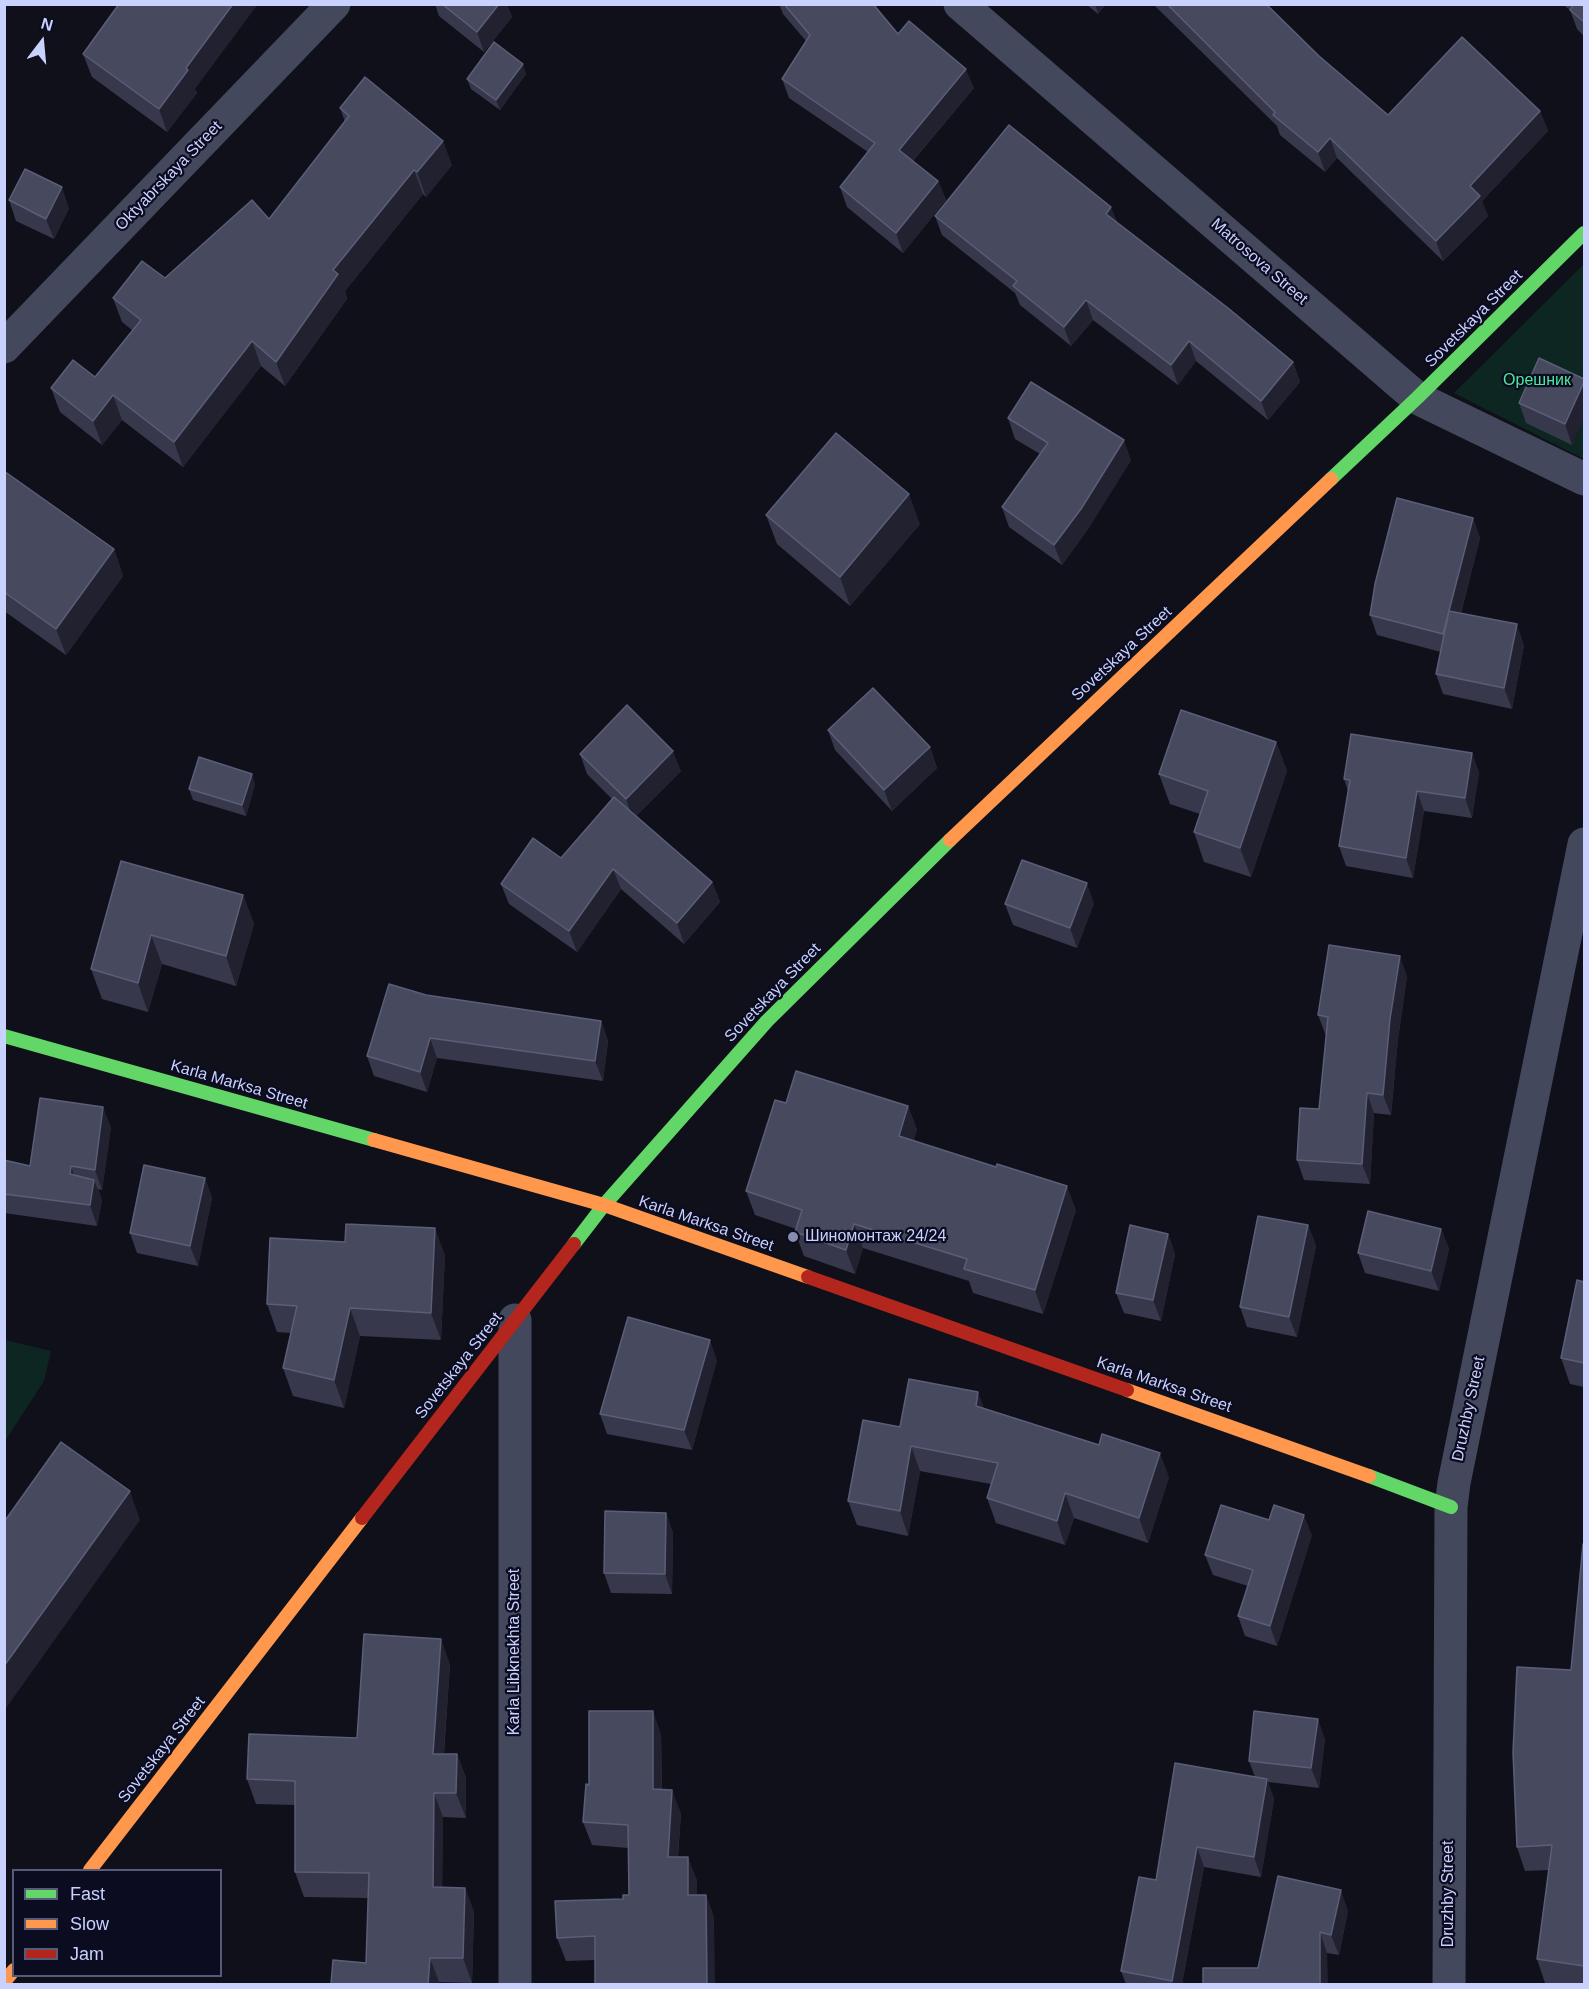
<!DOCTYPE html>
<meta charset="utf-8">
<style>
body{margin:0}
#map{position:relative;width:1589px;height:1989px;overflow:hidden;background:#10101b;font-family:Arial,sans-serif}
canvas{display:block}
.frame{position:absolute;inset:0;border:6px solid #c9d1ff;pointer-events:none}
.legend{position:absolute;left:12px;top:1869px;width:210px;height:108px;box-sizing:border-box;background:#0b0c20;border:2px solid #575b79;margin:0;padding:8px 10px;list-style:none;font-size:18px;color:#c9d1ff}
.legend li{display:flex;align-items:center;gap:12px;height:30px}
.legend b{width:30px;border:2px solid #575b79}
.north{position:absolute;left:12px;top:12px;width:60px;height:60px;-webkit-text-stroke:4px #0b0c20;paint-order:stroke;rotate:16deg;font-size:16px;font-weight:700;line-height:24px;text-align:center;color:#c9d1ff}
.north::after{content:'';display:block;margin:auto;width:21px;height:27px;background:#c9d1ff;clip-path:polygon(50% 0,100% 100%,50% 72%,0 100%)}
</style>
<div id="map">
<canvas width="1589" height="1989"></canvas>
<div class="frame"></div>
<ul class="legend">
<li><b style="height:8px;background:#63d668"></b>Fast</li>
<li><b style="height:8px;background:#ff974d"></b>Slow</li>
<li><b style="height:8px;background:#b3261e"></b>Jam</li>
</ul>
<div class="north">N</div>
</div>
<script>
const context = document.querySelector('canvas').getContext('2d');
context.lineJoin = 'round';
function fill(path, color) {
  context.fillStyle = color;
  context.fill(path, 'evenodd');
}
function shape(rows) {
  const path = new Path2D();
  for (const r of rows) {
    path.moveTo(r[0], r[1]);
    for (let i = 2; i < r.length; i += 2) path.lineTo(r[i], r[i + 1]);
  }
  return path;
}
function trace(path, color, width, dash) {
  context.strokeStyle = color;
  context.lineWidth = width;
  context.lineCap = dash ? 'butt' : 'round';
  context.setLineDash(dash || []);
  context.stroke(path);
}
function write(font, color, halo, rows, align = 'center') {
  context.font = font + ' Arial,sans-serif';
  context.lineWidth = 4.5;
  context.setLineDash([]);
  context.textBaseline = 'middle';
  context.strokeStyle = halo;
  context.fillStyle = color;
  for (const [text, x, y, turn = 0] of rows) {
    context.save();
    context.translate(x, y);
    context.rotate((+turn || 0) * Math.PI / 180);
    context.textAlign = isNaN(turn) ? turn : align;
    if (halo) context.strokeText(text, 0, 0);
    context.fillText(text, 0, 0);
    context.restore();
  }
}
fill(shape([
 [1584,264,1584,459,1454,393],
 [5,1340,51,1351,44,1381,5,1441]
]), '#0d2621');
trace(shape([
 [960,4,1417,398,1584,479],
 [4,347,334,4],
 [515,1984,515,1320],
 [1449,1984,1451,1507,1454,1483,1584,844]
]), '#43485c', 33);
trace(shape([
 [1331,479,1417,398,1584,233],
 [4,1036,374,1140],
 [574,1244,604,1205,767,1021,950,840],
 [1369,1476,1451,1507]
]), '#63d668', 14);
trace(shape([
 [950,840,1331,479],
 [374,1140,604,1205,808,1277],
 [1127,1390,1369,1476],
 [90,1870,362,1518],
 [4,1982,14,1970]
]), '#ff974d', 14);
trace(shape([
 [808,1277,1127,1390],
 [362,1518,574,1244]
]), '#b3261e', 14);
fill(shape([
 [435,4,507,4,512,17,484,52,439,16],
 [779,4,873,4,898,34,974,88,913,161,938,181,946,200,903,253,847,207,840,187,868,152,789,98,782,79,806,41,783,14],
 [1086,4,1106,4,1098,14],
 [1153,4,1266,4,1319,56,1388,115,1540,111,1548,131,1482,201,1488,216,1443,261,1337,158,1325,172,1280,135,1277,126],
 [1562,4,1584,4,1584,36,1577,29,1570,10],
 [83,54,195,89,197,93,167,132,92,77],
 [526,74,500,110,471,89,467,79],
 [340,108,452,165,426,197,423,194,345,291,347,299,285,386,261,366,183,467,122,420,102,445,60,412,51,388,95,377,132,330,122,322,113,298,165,278,269,219,345,122],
 [9,200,69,208,54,239,16,221],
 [935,216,1117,222,1293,362,1300,382,1268,420,1196,361,1178,385,1093,320,1071,346,1020,305,1015,293,942,235],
 [1584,379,1572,445,1526,423,1519,403],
 [1008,418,1131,460,1088,529,1062,565,1009,527,1002,507,1040,454,1015,439],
 [4,471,114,549,123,576,66,655,4,611],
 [766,515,920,524,850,606,777,544],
 [1473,518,1480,538,1461,613,1524,645,1512,709,1443,694,1436,674,1441,652,1377,635,1370,615],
 [828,730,930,747,937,768,892,811,835,750],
 [1276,742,1287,771,1251,877,1204,862,1194,832,1200,814,1170,804,1159,774],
 [1472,753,1479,773,1472,818,1424,811,1413,878,1346,866,1339,846,1348,791,1344,779],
 [580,754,681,771,636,816,712,882,720,902,684,944,621,889,577,952,509,904,501,884,561,858,612,799,587,774],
 [255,784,246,816,193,800,189,789],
 [121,861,243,895,254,924,236,986,162,964,148,1012,102,999,91,969],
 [1094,903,1077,948,1013,925,1005,904],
 [1407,976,1398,1039,1391,1115,1374,1113,1370,1184,1304,1180,1297,1160,1319,1109,1326,1036,1318,1015],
 [426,995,601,1021,608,1041,603,1081,437,1058,427,1092,374,1076,367,1056],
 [786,1103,908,1106,917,1130,913,1141,1076,1210,1043,1314,973,1293,969,1281,863,1248,855,1274,804,1256,795,1232,796,1229,755,1215,746,1191],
 [111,1127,102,1190,98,1189,102,1200,97,1226,4,1213,4,1160,30,1166],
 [205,1178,212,1198,198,1266,137,1253,130,1233],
 [1308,1225,1316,1246,1297,1337,1247,1327,1240,1307],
 [1441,1229,1449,1249,1439,1291,1365,1273,1358,1253],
 [1168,1234,1175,1254,1161,1321,1124,1313,1116,1293],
 [445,1255,441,1340,360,1336,344,1408,293,1396,283,1368,291,1333,277,1332,267,1304],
 [1584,1282,1584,1387,1570,1384,1561,1358],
 [717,1360,692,1450,607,1434,600,1414],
 [984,1408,1169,1477,1148,1543,1074,1518,1065,1545,996,1523,987,1498,991,1484,920,1471,908,1536,857,1525,848,1501,900,1427],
 [666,1513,673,1533,672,1594,611,1593,604,1573],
 [1312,1535,1277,1646,1245,1636,1238,1616,1248,1586,1213,1575,1205,1555],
 [1584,1544,1584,1984,1555,1984,1545,1983,1537,1959,1549,1870,1525,1871,1517,1847,1571,1670],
 [450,1664,444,1754,457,1754,466,1778,466,1818,443,1817,442,1887,465,1888,474,1912,472,1983,439,1982,438,1984,331,1984,366,1963,368,1898,304,1897,295,1872,295,1805,256,1804,247,1779,357,1738],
 [661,1734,662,1789,681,1813,678,1857,697,1880,697,1895,706,1895,714,1918,595,1960,566,1961,557,1938,629,1895,628,1848,592,1845,583,1822,589,1785],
 [1325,1739,1319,1788,1268,1782,1274,1799,1261,1877,1204,1867,1182,1984,1126,1984,1121,1971,1156,1880,1255,1777,1249,1761],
 [1348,1911,1339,1955,1327,1953,1258,1968]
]), '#37384c');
fill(shape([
 [233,4,258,4,195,89,197,93,167,132,159,109,186,68],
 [499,4,507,4,512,17,484,52,477,32],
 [1095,4,1106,4,1098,14],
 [523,64,526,74,500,110,496,100],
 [966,69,974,88,906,169,899,150],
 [1540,111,1548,131,1482,201,1488,216,1443,261,1436,241,1470,186],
 [1330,138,1337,158,1325,172,1318,152],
 [443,141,452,165,426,197,417,172],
 [414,170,423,194,345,291,347,299,285,386,276,362,333,270],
 [938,181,946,200,903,253,896,233],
 [62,187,69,208,54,239,46,219],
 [1111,207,1119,226,1106,214],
 [1086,300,1093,320,1071,346,1064,327],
 [252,341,261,366,183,467,174,442],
 [1189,341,1196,361,1178,385,1171,365],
 [1293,362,1300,382,1268,420,1261,401],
 [1584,382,1584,418,1572,445,1565,424],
 [113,395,122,420,102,445,93,421],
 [1124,440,1131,460,1088,529,1062,565,1054,545],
 [909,494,920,524,850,606,840,577],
 [1473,518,1480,538,1450,654,1443,634],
 [114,549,123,576,66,655,56,629],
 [1517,624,1524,645,1512,709,1504,688],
 [1276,742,1287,771,1251,877,1240,848],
 [930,747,937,768,892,811,884,790],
 [673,751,681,771,633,819,626,799],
 [1472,753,1479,773,1472,818,1465,798],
 [252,774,255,784,246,816,242,805],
 [1417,791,1424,811,1413,878,1406,858],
 [613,869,621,889,577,952,569,931],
 [712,882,720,902,684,944,677,923],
 [1087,883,1094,903,1077,948,1070,928],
 [243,895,254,924,236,986,226,956],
 [151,935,162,964,148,1012,138,983],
 [1400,956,1407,976,1398,1039,1391,1115,1383,1095,1390,1019],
 [601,1021,608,1041,603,1081,595,1061],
 [430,1038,437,1058,427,1092,420,1072],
 [1367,1093,1374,1113,1370,1184,1362,1164],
 [908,1106,917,1130,908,1161,899,1136],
 [103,1107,111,1127,102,1190,95,1170],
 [71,1166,78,1187,70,1174],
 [205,1178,212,1198,198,1266,190,1246],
 [94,1180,102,1200,97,1226,90,1205],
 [1067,1186,1076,1210,1043,1314,1035,1290],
 [854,1224,863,1248,855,1274,846,1250],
 [1308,1225,1316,1246,1297,1337,1289,1317],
 [435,1228,445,1255,441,1340,431,1313],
 [1441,1229,1449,1249,1439,1291,1431,1271],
 [1168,1234,1175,1254,1161,1321,1153,1300],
 [350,1308,360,1336,344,1408,334,1380],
 [710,1340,717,1360,692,1450,684,1430],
 [978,1392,987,1416,976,1406],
 [911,1446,920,1471,908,1536,900,1511],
 [1160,1453,1169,1477,1148,1543,1139,1518],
 [130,1491,140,1520,4,1711,4,1666],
 [1065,1493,1074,1518,1065,1545,1057,1521],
 [666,1513,673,1533,672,1594,665,1574],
 [1304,1515,1312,1535,1277,1646,1270,1626],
 [441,1639,450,1664,442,1778,433,1754],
 [653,1711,661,1734,662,1812,653,1789],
 [1318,1719,1325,1739,1319,1788,1311,1768],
 [457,1754,466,1778,466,1818,456,1793],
 [1267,1779,1274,1799,1261,1877,1254,1857],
 [672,1790,681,1813,676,1880,668,1857],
 [434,1793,443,1817,442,1912,433,1887],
 [1197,1847,1204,1867,1182,1984,1173,1984,1172,1981],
 [688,1857,697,1880,697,1918,688,1895],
 [465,1888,474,1912,472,1983,463,1958],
 [1341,1890,1348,1911,1339,1955,1331,1935],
 [706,1895,714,1918,715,1984,707,1984],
 [1320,1932,1327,1953,1328,1984,1320,1984],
 [430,1958,439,1982,438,1984,428,1984]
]), '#212130');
const building = shape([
 [119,4,233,4,186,68,188,70,159,109,83,54,119,4],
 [442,4,499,4,477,32,442,4],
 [784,4,873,4,898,34,909,21,966,69,899,150,938,181,896,233,840,187,875,143,782,79,810,35,784,4],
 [1167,4,1266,4,1319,56,1388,115,1462,37,1540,111,1470,186,1480,196,1436,241,1330,138,1318,152,1273,115,1275,112,1167,4],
 [1574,4,1584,4,1584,22,1570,10,1574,4],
 [494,42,523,64,496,100,467,79,494,42],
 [365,77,443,141,417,172,414,170,333,270,338,274,276,362,252,341,174,442,113,395,93,421,51,388,73,360,95,377,141,320,113,298,142,261,165,278,252,200,269,219,349,116,340,108,365,77],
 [1009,125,1111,207,1106,214,1228,308,1293,362,1261,401,1189,341,1171,365,1086,300,1064,327,1013,286,1017,281,935,216,1009,125],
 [25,169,62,187,46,219,9,200,25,169],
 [1539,358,1584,379,1584,382,1565,424,1519,403,1539,358],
 [1031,382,1124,440,1081,509,1054,545,1002,507,1048,443,1008,418,1031,382],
 [836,433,909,494,840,577,766,515,836,433],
 [4,471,114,549,56,629,4,592,4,471],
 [1397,498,1473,518,1443,634,1370,615,1375,584,1397,498],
 [1449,611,1517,624,1504,688,1436,674,1449,611],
 [873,688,930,747,884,790,828,730,873,688],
 [627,705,673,751,626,799,580,754,627,705],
 [1181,710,1276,742,1240,848,1194,832,1208,791,1159,774,1181,710],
 [1351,734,1472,753,1465,798,1417,791,1406,858,1339,846,1350,780,1344,779,1351,734],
 [199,757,252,774,242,805,189,789,199,757],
 [614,797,712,882,677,923,613,869,569,931,501,884,533,838,561,858,614,797],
 [1022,860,1087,883,1070,928,1005,904,1022,860],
 [121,861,243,895,226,956,151,935,138,983,91,969,121,861],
 [1329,945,1400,956,1390,1019,1383,1095,1367,1093,1362,1164,1297,1160,1300,1108,1319,1109,1328,1017,1318,1015,1329,945],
 [389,984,426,995,601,1021,595,1061,430,1038,420,1072,367,1056,389,984],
 [796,1071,908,1106,899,1136,996,1167,997,1164,1067,1186,1035,1290,964,1269,967,1259,854,1224,846,1250,795,1232,802,1210,746,1191,775,1100,786,1103,796,1071],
 [40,1098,103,1107,95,1170,71,1166,70,1174,94,1180,90,1205,4,1194,4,1160,30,1166,40,1098],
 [144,1165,205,1178,190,1246,130,1233,144,1165],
 [1368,1211,1441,1229,1431,1271,1358,1253,1368,1211],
 [1258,1216,1308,1225,1289,1317,1240,1307,1258,1216],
 [346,1224,435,1228,431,1313,350,1308,334,1380,283,1368,297,1306,267,1304,270,1238,345,1242,346,1224],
 [1130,1225,1168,1234,1153,1300,1116,1293,1130,1225],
 [1577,1280,1584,1282,1584,1363,1561,1358,1577,1280],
 [628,1317,710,1340,684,1430,600,1414,628,1317],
 [909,1379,978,1392,976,1406,1099,1445,1102,1434,1160,1453,1139,1518,1065,1493,1057,1521,987,1498,998,1463,911,1446,900,1511,848,1501,863,1420,900,1427,909,1379],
 [61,1442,130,1491,4,1666,4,1522,61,1442],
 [1221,1505,1269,1520,1274,1505,1304,1515,1270,1626,1238,1616,1253,1570,1205,1555,1221,1505],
 [605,1511,666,1513,665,1574,604,1573,605,1511],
 [1583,1544,1584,1544,1584,1967,1584,1966,1537,1959,1552,1845,1517,1847,1513,1752,1517,1667,1571,1670,1583,1544],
 [364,1634,441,1639,433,1754,457,1754,456,1793,434,1793,433,1887,465,1888,463,1958,430,1958,428,1984,331,1984,333,1960,366,1963,369,1873,295,1872,295,1781,247,1779,249,1734,357,1738,364,1634],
 [589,1711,653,1711,653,1789,672,1790,668,1857,688,1857,688,1895,706,1895,707,1984,595,1984,595,1936,557,1938,555,1901,623,1899,623,1895,629,1895,628,1825,583,1822,586,1784,589,1785,589,1711],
 [1254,1711,1318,1719,1311,1768,1249,1761,1254,1711],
 [1175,1763,1267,1779,1254,1857,1197,1847,1172,1981,1121,1971,1139,1877,1156,1880,1175,1763],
 [1278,1876,1341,1890,1331,1935,1320,1932,1320,1984,1203,1984,1203,1968,1258,1968,1278,1876]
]);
fill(building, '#47495f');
trace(building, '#5b5e78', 1.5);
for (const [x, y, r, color] of [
 [793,1237,6,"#888daf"]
]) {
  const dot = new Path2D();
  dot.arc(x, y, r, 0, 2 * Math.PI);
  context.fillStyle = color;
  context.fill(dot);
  trace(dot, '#0b0c20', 2);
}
write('16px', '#c9d1ff', '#0b0c20', [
 ["Oktyabrskaya Street",169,176,-46],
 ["Matrosova Street",1259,262,41],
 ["Sovetskaya Street",1474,319,-45],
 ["Sovetskaya Street",1122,654,-43],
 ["Sovetskaya Street",773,993,-46],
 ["Karla Marksa Street",239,1085,16],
 ["Karla Marksa Street",706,1224,19],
 ["Sovetskaya Street",459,1366,-52],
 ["Karla Marksa Street",1164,1385,19],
 ["Druzhby Street",1469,1409,-78],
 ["Karla Libknekhta Street",515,1652,-90],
 ["Sovetskaya Street",162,1750,-52],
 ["Druzhby Street",1449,1894,-90]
]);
write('16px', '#4be99a', '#0b0c20', [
 ["Орешник",1537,381]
]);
write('16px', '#c9d1ff', '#0b0c20', [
 ["Шиномонтаж 24/24",805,1237]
], 'left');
</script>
